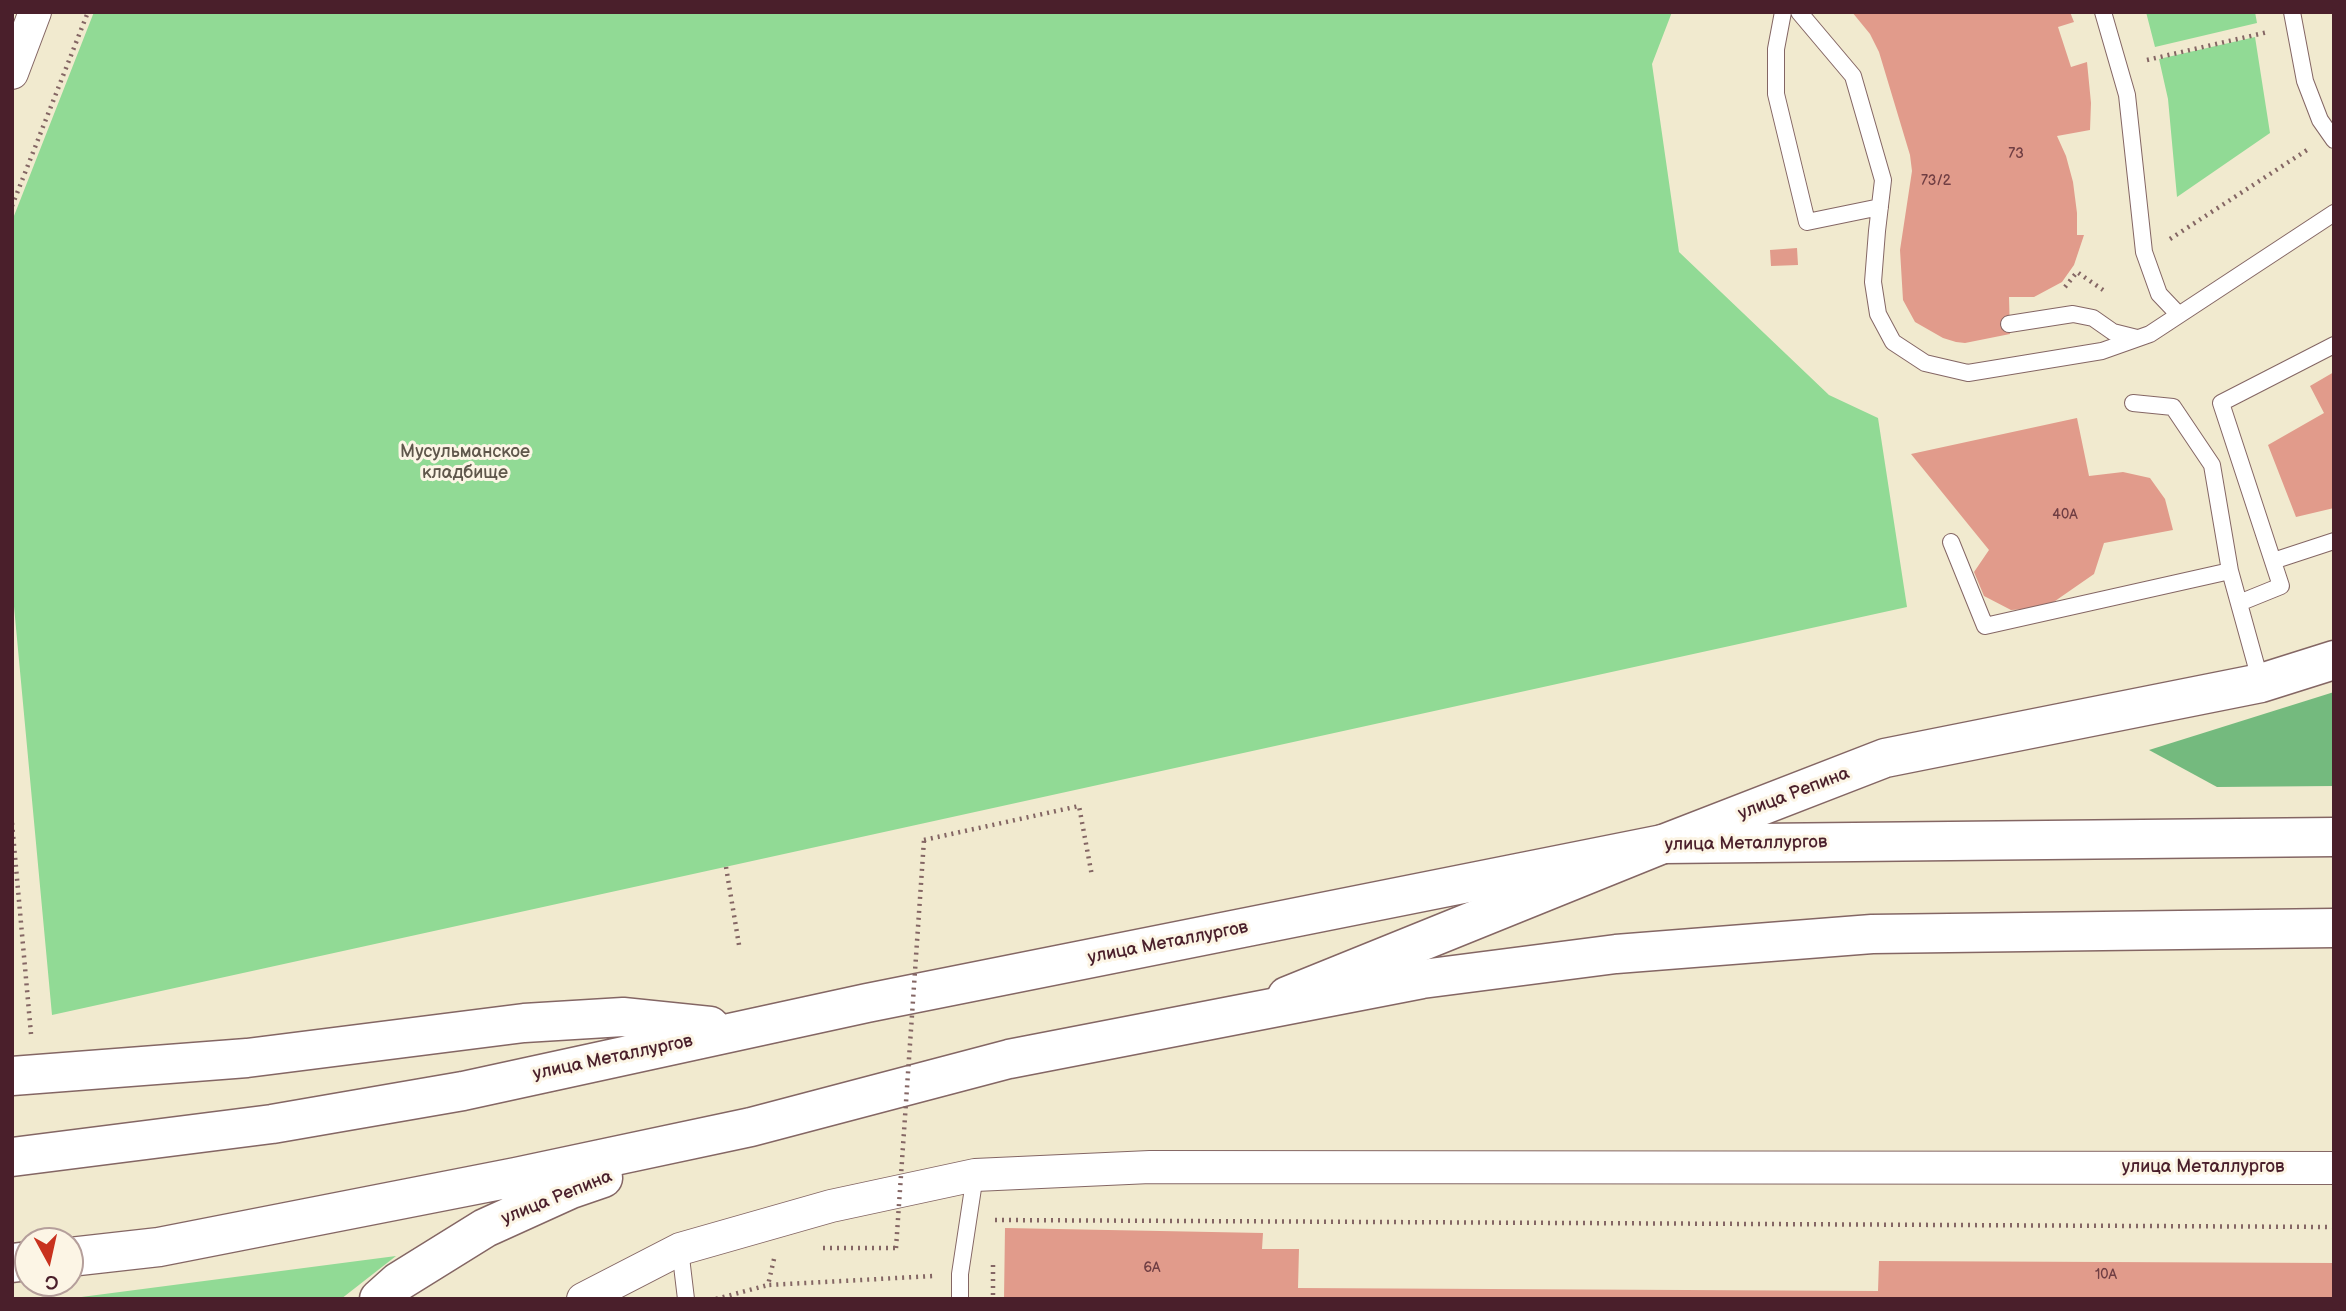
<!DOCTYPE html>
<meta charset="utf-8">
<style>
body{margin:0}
#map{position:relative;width:2346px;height:1311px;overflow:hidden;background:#f1eacf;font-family:"Balsamiq Sans",sans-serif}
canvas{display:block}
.frame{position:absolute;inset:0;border:14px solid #4a1f2b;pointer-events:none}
.north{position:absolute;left:14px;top:1227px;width:70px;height:70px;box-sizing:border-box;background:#fcf5e5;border:2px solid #b59f9b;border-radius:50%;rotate:172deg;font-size:19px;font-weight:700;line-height:28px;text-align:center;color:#4a1f2b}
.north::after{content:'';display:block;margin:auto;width:24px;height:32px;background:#c8321e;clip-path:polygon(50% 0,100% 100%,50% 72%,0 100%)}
</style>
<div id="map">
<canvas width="2346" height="1311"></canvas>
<div class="frame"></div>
<div class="north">С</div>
</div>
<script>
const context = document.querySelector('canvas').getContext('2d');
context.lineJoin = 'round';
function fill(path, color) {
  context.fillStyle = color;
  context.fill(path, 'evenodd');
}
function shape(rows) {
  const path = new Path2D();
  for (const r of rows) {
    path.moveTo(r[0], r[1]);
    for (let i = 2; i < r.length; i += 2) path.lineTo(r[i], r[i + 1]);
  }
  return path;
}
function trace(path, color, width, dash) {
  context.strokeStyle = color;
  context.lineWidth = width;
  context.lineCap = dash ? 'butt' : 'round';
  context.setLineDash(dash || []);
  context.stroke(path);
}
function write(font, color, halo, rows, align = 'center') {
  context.font = font + ' "Balsamiq Sans",sans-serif';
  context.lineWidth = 6;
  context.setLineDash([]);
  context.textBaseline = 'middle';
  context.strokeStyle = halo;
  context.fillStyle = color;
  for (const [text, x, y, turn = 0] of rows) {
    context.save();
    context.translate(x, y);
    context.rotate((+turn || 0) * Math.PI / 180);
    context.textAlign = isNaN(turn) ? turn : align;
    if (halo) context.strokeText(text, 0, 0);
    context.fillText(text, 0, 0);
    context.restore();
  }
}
fill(shape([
 [94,12,1672,12,1652,64,1679,252,1829,395,1878,418,1907,607,52,1015,12,585,12,221],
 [2146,12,2255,12,2257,23,2155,47],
 [2255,37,2270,133,2177,197,2168,99,2159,59],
 [396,1256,341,1299,66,1299]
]), '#91da95');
fill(shape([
 [2334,692,2334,786,2217,787,2149,750]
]), '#74ba7e');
fill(shape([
 [1852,12,2070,12,2074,22,2058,27,2071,67,2087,62,2091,103,2090,130,2057,136,2066,156,2073,182,2077,213,2077,235,2084,235,2074,265,2062,282,2034,297,2009,297,2010,334,1965,343,1956,342,1943,338,1915,322,1903,300,1900,250,1912,171,1910,155,1879,52,1870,34],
 [1797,248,1798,265,1771,266,1770,250],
 [2334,372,2334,508,2296,517,2268,445,2324,413,2310,386],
 [2077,418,2089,476,2123,472,2150,478,2165,499,2173,530,2104,543,2094,574,2045,608,2011,610,1984,596,1974,572,1989,550,1911,454],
 [1005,1228,1263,1233,1262,1249,1299,1249,1298,1288,1878,1291,1879,1261,2334,1263,2334,1299,1004,1299]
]), '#e19b8b');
const service = shape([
 [1783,12,1776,49,1776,94,1807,222,1880,207],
 [1799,12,1853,76,1883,180,1877,231,1873,282,1878,314,1893,342,1925,363,1968,373,2102,351,2150,334,2334,213],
 [2103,12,2127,95,2144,252,2159,294,2179,315],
 [2292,12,2305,81,2320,120,2334,140],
 [2009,324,2073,314,2093,318,2113,332,2137,338],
 [2133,403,2173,407,2212,465,2230,571,2261,683],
 [1951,542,1985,626,2230,571],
 [2273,561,2334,541],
 [2239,603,2281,586,2221,403,2334,345],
 [680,1249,686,1299],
 [960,1299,960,1274,975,1175]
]);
const minor = shape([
 [12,73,35,12],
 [583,1299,680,1249,831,1206,975,1175,1150,1167,2334,1168]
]);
const secondary = shape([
 [1287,996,1663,844,1885,758,2261,683,2334,660]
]);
const primary = shape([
 [12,1076,247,1058,524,1023,623,1017,710,1026],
 [12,1157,272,1124,463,1091,867,1003,1663,844,2334,837],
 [70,1257,159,1247,516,1177,751,1127,1009,1059,1422,979,1616,954,1872,934,2334,928],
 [12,1263,28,1261],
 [379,1299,398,1282,485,1228,571,1189,603,1178]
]);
trace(service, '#846664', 18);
trace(minor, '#846664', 34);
trace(secondary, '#846664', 41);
trace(primary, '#846664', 41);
trace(shape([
 [2147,60,2268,32],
 [12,206,88,12],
 [2170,239,2307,150],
 [2065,287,2077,272,2103,290],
 [12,823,31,1034],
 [924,840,1079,806,1092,876],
 [726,867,739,945],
 [995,1220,2334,1227],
 [823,1248,896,1248],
 [774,1259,768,1285,934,1276],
 [993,1265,993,1299],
 [716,1299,768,1285]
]), '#846664', 4.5, [2, 5]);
trace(service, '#fff', 16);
trace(minor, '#fff', 32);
trace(secondary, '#fff', 38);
trace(primary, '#fff', 38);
trace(shape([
 [896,1248,924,840]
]), '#846664', 4.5, [2, 5]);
write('14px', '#703e43', null, [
 ["73",2016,154],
 ["73/2",1936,181],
 ["40А",2065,515],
 ["6А",1152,1268],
 ["10А",2106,1275]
]);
write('18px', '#5f574b', '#fcf5e5', [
 ["Мусульманское",465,452],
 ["кладбище",465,473]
]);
write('18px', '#4a1f2b', '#fcf5e5', [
 ["улица Репина",1794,794,-21],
 ["улица Металлургов",1746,844,-1],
 ["улица Металлургов",1168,943,-11],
 ["улица Металлургов",613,1058,-12],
 ["улица Металлургов",2203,1167],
 ["улица Репина",557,1198,-22]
]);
</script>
